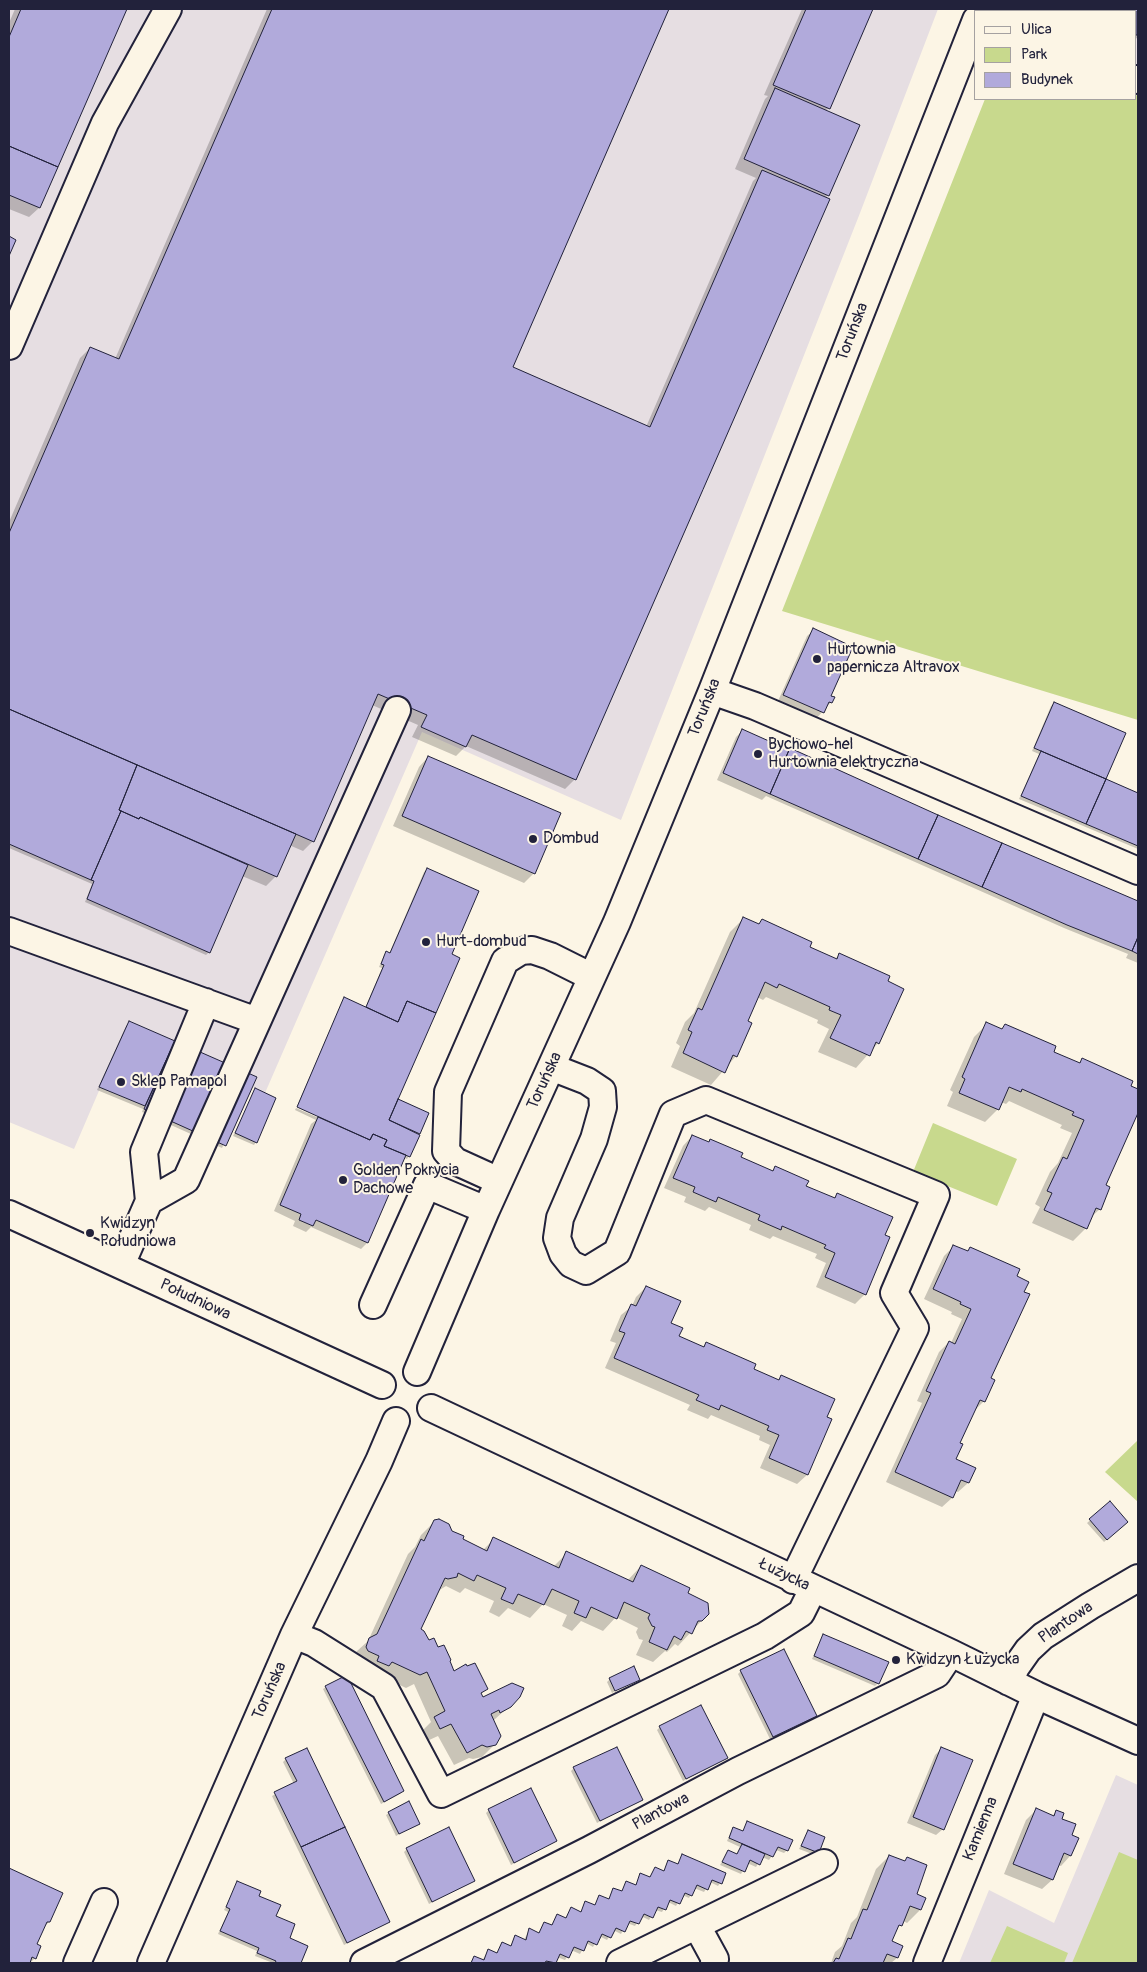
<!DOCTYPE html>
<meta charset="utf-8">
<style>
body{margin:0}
#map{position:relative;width:1147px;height:1972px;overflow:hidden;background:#fcf5e5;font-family:Pangolin,sans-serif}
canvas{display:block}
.frame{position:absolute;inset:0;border:10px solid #22223b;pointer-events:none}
.legend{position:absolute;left:974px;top:10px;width:162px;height:90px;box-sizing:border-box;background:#fcf5e5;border:1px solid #a5a1a1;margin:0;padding:6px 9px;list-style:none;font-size:15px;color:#22223b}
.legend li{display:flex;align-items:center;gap:10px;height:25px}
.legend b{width:25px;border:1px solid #a5a1a1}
</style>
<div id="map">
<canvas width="1147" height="1972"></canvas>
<div class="frame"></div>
<ul class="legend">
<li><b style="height:6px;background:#fcf5e5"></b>Ulica</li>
<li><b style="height:14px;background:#c8d98d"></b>Park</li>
<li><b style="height:14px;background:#b1aadb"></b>Budynek</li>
</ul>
</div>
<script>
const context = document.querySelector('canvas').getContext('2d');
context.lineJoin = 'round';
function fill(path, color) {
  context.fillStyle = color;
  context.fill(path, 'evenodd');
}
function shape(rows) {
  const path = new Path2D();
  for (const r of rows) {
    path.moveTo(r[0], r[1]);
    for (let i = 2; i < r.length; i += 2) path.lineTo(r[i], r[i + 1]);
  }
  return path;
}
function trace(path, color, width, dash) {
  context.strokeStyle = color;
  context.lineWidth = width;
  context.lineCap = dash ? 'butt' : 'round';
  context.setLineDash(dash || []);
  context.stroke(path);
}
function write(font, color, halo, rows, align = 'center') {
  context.font = font + ' Pangolin,sans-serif';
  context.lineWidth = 4;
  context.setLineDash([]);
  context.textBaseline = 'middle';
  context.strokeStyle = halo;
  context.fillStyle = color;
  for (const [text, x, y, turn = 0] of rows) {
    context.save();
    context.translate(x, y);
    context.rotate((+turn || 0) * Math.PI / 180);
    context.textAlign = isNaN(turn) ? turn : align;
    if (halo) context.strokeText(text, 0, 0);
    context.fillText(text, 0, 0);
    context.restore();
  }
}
fill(shape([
 [9,9,938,9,860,213,621,820,422,732,265,1093,253,1087,257,1077,129,1021,74,1149,9,1122],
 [1039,9,1138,9,1138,64,1136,64,1136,11,1038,11],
 [1116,1775,1138,1785,1138,1963,959,1963,989,1890,1054,1923]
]), '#e6dee2');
fill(shape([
 [1136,95,1138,96,1138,720,782,611,985,99,1136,99],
 [933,1123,1017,1159,997,1206,913,1172],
 [1138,1440,1138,1502,1105,1472],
 [1119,1852,1138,1860,1138,1963,1072,1963],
 [1007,1926,1068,1953,1064,1963,990,1963]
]), '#c8d98d');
fill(shape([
 [15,9,125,9,39,208,29,217,9,209,9,23],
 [267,9,668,9,511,368,646,427,753,181,756,178,735,169,765,99,768,96,764,95,802,9,872,9,829,108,825,111,828,195,825,198,575,779,565,789,466,746,456,756,412,737,418,725,372,705,313,841,303,851,289,845,276,876,266,886,242,876,209,952,206,955,85,902,92,884,9,848,9,522,80,358,90,348,115,359],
 [1062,9,1138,9,1138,39,1136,38,1136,11,1061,11],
 [814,630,831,702,816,719,778,701,807,636],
 [1054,703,1104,780,1138,794,1138,849,1019,799,1039,754,1032,751,1051,706],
 [742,731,789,751,790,749,1001,844,1138,903,1138,963,1126,958,1128,954,1064,928,766,796,762,800,717,780,736,737],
 [428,757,534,873,524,883,393,826,419,767],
 [427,869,450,955,397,1100,427,1114,409,1156,407,1159,404,1158,367,1243,361,1249,311,1227,306,1232,293,1226,295,1221,274,1211,311,1124,316,1120,295,1110,296,1108,358,1135,359,1133,297,1106,342,1002,344,999,365,1008,382,968,379,967,384,955,386,953,389,954,424,872],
 [743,919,758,925,762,921,809,948,835,959,839,955,878,1043,856,1068,818,1052,829,1029,817,1023,818,1020,766,997,763,1000,757,997,746,1022,736,1056,711,1085,671,1067,680,1046,676,1043,685,1022,694,1013,730,932],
 [129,1023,255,1078,222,1148,142,1112,143,1109,97,1090,126,1026],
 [987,1024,1001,1030,1005,1025,1052,1052,1078,1064,1083,1060,1138,1090,1138,1110,1104,1186,1100,1209,1090,1218,1086,1228,1073,1241,1032,1223,1040,1207,1035,1204,1050,1172,1058,1163,1072,1133,1060,1128,1062,1125,1009,1101,1006,1104,1001,1102,998,1109,985,1122,947,1106,953,1092,950,1090,974,1037],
 [255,1090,256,1142,254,1145,233,1136],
 [692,1136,708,1143,711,1140,740,1158,771,1172,775,1168,805,1186,833,1199,837,1194,865,1294,855,1304,816,1287,826,1263,815,1258,817,1254,773,1236,770,1239,749,1230,751,1225,709,1207,705,1211,684,1202,686,1197,664,1188,683,1146],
 [954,1246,967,1252,989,1379,984,1401,974,1411,959,1443,954,1459,968,1483,958,1492,955,1491,952,1498,942,1507,886,1482,922,1403,917,1401,939,1352,949,1342,951,1343,962,1319,951,1314,952,1312,924,1299,944,1256],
 [646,1287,677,1337,702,1348,706,1343,752,1370,777,1381,781,1377,826,1417,831,1419,807,1475,797,1484,760,1468,770,1445,759,1440,760,1436,711,1415,708,1419,687,1410,690,1405,605,1368,616,1343,610,1341,621,1315,632,1306,636,1297],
 [1110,1503,1124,1525,1104,1542,1087,1523],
 [434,1522,444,1522,448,1525,451,1532,461,1540,483,1550,494,1539,553,1567,567,1553,627,1581,641,1566,686,1594,704,1618,678,1646,675,1644,667,1652,665,1651,653,1662,636,1655,643,1640,639,1639,636,1632,638,1628,616,1617,603,1631,581,1621,572,1631,562,1626,567,1615,543,1604,530,1618,508,1608,499,1617,489,1612,494,1601,465,1588,460,1593,446,1586,438,1591,419,1630,428,1642,448,1661,453,1672,486,1689,480,1695,483,1699,519,1697,493,1721,495,1744,482,1757,473,1759,469,1758,454,1765,438,1736,427,1741,422,1731,431,1722,414,1684,406,1688,379,1675,354,1660,356,1652,368,1641,408,1554,415,1547,421,1535],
 [823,1635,878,1683,875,1686,812,1659],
 [741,1671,815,1716,770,1739,738,1674],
 [610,1679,638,1679,612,1693,607,1682],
 [326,1687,403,1791,400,1794,381,1804,323,1689],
 [660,1727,727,1758,683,1781,657,1730],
 [942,1748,943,1829,936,1835,907,1823,935,1755],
 [286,1759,389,1922,344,1945,272,1796,294,1784,283,1762],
 [574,1768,642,1799,597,1823,571,1771],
 [489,1810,556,1840,511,1865,486,1813],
 [1036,1810,1052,1816,1057,1811,1070,1835,1077,1839,1070,1856,1061,1866,1058,1865,1052,1880,1042,1889,1004,1874,1026,1820],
 [389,1813,419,1823,396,1836,386,1815],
 [748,1823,787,1850,784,1853,776,1850,769,1860,762,1857,756,1867,747,1863,741,1874,720,1865,728,1852,736,1855,740,1847,727,1841,731,1832,734,1829,742,1832],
 [808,1831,818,1853,815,1855,799,1849],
 [407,1849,474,1881,429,1904,404,1852],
 [683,1855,720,1883,718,1886,710,1882,704,1892,694,1888,689,1898,682,1895,676,1906,668,1902,662,1912,655,1910,649,1920,641,1916,635,1926,627,1923,621,1934,613,1930,607,1940,599,1936,593,1947,586,1943,580,1954,571,1950,565,1960,557,1957,554,1963,470,1963,474,1957,482,1961,488,1950,496,1954,502,1943,510,1947,515,1937,524,1940,529,1930,538,1934,544,1923,551,1926,557,1915,565,1919,571,1909,580,1913,586,1902,594,1906,600,1896,608,1900,614,1889,621,1892,627,1882,635,1886,641,1875,649,1878,655,1868,663,1872,669,1862,677,1865],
 [889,1856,904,1862,907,1859,920,1910,907,1923,903,1921,894,1932,890,1942,901,1946,897,1958,891,1963,831,1963,835,1952,842,1946,851,1923,857,1917,876,1869],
 [9,1869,62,1894,49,1922,42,1929,35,1945,35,1958,30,1963,9,1963],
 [238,1883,257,1897,275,1917,288,1938,307,1946,299,1963,273,1963,255,1956,257,1951,218,1934,228,1912,224,1910]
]), '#0003');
const building = shape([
 [21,9,127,9,58,167,9,146,9,37,21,9],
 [272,9,669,9,513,367,650,427,762,170,830,199,576,780,472,735,466,747,421,727,427,715,378,694,314,842,9,709,9,533,90,347,119,359,272,9],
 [806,9,873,9,830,109,773,85,806,9],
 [1063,9,1138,9,1138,35,1136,35,1136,11,1063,11,1063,9],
 [775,88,860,125,829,196,744,159,775,88],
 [9,146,58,167,40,208,9,195,9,146],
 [9,236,16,240,9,256,9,236],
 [813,628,853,647,831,696,835,697,832,703,829,702,824,713,783,695,813,628],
 [1054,702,1126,733,1106,779,1034,748,1054,702],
 [9,709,137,765,119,810,121,811,91,880,9,844,9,709],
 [742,729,789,750,770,794,723,773,742,729],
 [790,748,938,815,918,859,770,794,790,748],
 [1041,751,1106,779,1086,824,1021,796,1041,751],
 [428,756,561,813,535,874,402,816,428,756],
 [137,765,296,834,277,877,140,817,139,819,119,810,137,765],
 [1106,779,1138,793,1138,846,1086,824,1106,779],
 [121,811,139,819,140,817,248,865,210,953,87,899,94,881,91,880,121,811],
 [938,815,1002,843,982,887,918,859,938,815],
 [1002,843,1138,901,1138,937,1132,951,1067,925,982,887,1002,843],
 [427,868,479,891,452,954,460,958,436,1013,407,1001,398,1022,366,1007,384,965,381,964,386,951,390,953,427,868],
 [743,917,759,924,762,919,812,942,810,947,837,959,839,953,890,976,888,981,904,989,879,1044,876,1042,870,1056,830,1038,841,1015,829,1010,830,1007,779,984,777,988,765,982,748,1021,752,1023,737,1057,733,1055,725,1073,683,1053,692,1032,688,1030,698,1008,702,1010,743,917],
 [1138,937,1138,954,1132,951,1138,937],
 [344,997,398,1022,407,1001,436,1013,389,1120,420,1135,410,1157,384,1146,387,1140,373,1134,370,1140,297,1107,344,997],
 [129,1021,175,1041,145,1106,99,1087,129,1021],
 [986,1022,1002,1029,1005,1024,1056,1046,1054,1052,1080,1063,1082,1058,1133,1081,1131,1086,1138,1089,1138,1113,1106,1185,1110,1187,1101,1210,1096,1208,1087,1229,1044,1210,1052,1193,1047,1191,1063,1157,1067,1159,1084,1120,1072,1115,1074,1112,1022,1089,1021,1092,1009,1087,999,1110,959,1093,965,1079,962,1077,986,1022],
 [175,1041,257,1077,226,1146,144,1109,175,1041],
 [255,1088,276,1098,257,1143,235,1133,255,1088],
 [398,1099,429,1113,420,1134,389,1120,398,1099],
 [318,1117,370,1140,373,1134,387,1140,384,1146,406,1155,368,1243,316,1220,313,1226,299,1220,301,1214,280,1205,318,1117],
 [692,1135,709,1142,710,1139,743,1153,741,1157,773,1171,775,1166,809,1181,806,1186,835,1198,837,1193,893,1217,885,1235,890,1237,866,1295,825,1277,835,1253,824,1248,826,1245,782,1226,781,1230,758,1220,760,1215,718,1197,716,1202,693,1192,695,1187,673,1178,692,1135],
 [953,1245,968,1251,970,1247,1020,1269,1017,1276,1029,1282,1024,1292,1030,1294,991,1378,995,1380,985,1402,980,1400,960,1443,963,1444,956,1459,976,1468,969,1483,961,1480,953,1498,895,1472,931,1393,926,1391,949,1341,955,1344,971,1309,960,1304,961,1302,933,1289,953,1245],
 [646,1286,681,1301,671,1323,683,1328,679,1336,704,1347,706,1342,756,1364,754,1369,779,1380,781,1375,835,1399,827,1417,832,1419,808,1475,769,1458,779,1435,767,1430,769,1426,721,1405,719,1410,696,1400,699,1395,614,1358,625,1333,619,1331,631,1304,636,1306,646,1286],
 [1110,1501,1128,1522,1107,1540,1089,1519,1110,1501],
 [439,1519,449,1524,452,1531,464,1536,463,1539,487,1551,493,1537,559,1568,566,1551,633,1582,641,1565,690,1588,688,1593,708,1603,709,1614,702,1621,698,1621,692,1634,686,1631,681,1640,674,1636,667,1650,649,1642,655,1627,652,1626,648,1618,650,1614,624,1602,617,1619,591,1607,586,1618,574,1613,579,1601,552,1589,544,1605,518,1594,513,1604,501,1599,506,1588,477,1575,474,1581,458,1573,457,1577,448,1579,445,1578,421,1629,424,1631,429,1640,434,1638,438,1647,444,1645,451,1660,450,1661,454,1671,466,1664,467,1666,475,1663,488,1689,481,1693,483,1697,512,1683,524,1688,520,1697,511,1707,500,1713,499,1710,491,1714,501,1736,496,1745,487,1747,482,1745,467,1753,451,1724,440,1729,434,1717,445,1711,427,1672,420,1675,392,1662,389,1666,377,1661,379,1656,368,1651,366,1647,369,1638,377,1634,421,1539,424,1541,434,1520,439,1519],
 [823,1634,889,1662,879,1684,814,1656,823,1634],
 [784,1649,817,1716,773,1737,740,1670,784,1649],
 [634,1666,640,1680,615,1691,609,1678,634,1666],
 [347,1675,404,1791,384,1802,325,1686,347,1675],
 [701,1705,728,1758,686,1779,659,1726,701,1705],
 [617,1747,643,1800,600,1821,573,1767,617,1747],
 [941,1747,973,1760,944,1830,913,1817,941,1747],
 [307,1748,345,1827,301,1847,274,1792,297,1781,285,1758,307,1748],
 [531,1788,557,1841,514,1863,488,1809,531,1788],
 [409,1801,420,1824,399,1834,388,1812,409,1801],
 [1036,1808,1054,1816,1056,1810,1064,1813,1062,1819,1076,1824,1072,1835,1079,1838,1071,1856,1064,1853,1053,1880,1013,1864,1036,1808],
 [747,1821,793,1840,788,1851,778,1847,773,1857,729,1838,733,1827,743,1831,747,1821],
 [345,1827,390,1922,347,1943,301,1847,345,1827],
 [449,1827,475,1881,432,1902,406,1848,449,1827],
 [808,1830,825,1837,819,1853,801,1846,808,1830],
 [742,1844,765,1854,760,1865,750,1860,745,1872,722,1862,728,1850,737,1854,742,1844],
 [682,1854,726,1873,722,1884,712,1880,708,1890,697,1885,692,1896,685,1893,680,1904,670,1900,666,1910,658,1907,653,1918,644,1914,639,1924,630,1921,625,1932,616,1928,611,1938,602,1934,597,1945,588,1941,584,1951,574,1947,569,1958,560,1954,556,1963,546,1961,545,1963,471,1963,474,1956,484,1960,488,1949,497,1953,502,1942,511,1946,515,1935,526,1940,529,1928,539,1933,544,1922,552,1925,557,1914,566,1918,571,1907,581,1912,585,1901,595,1905,599,1895,609,1899,613,1888,622,1891,626,1881,636,1885,640,1873,650,1877,655,1867,664,1871,668,1860,678,1864,682,1854],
 [889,1855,905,1861,907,1857,927,1865,917,1894,926,1898,921,1910,910,1906,902,1926,899,1925,892,1941,903,1946,898,1958,887,1954,883,1963,833,1963,836,1958,839,1959,848,1938,851,1939,863,1909,867,1910,889,1855],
 [9,1868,63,1893,50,1922,47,1922,37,1944,41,1946,36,1959,32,1957,30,1963,9,1963,9,1868],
 [237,1881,261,1891,259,1896,281,1905,276,1916,295,1924,290,1938,308,1946,301,1963,275,1963,276,1961,257,1953,259,1948,220,1931,230,1909,226,1907,237,1881]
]);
fill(building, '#b1aadb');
trace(building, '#22223b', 1);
const minor = shape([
 [1136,79,1138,80],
 [9,346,105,123,168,9],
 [712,691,755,706,1138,871],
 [9,931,257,1021],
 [551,1067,587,1081,602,1091,603,1107,594,1139,560,1218,557,1238,563,1254,571,1264,586,1271,617,1252,673,1114,706,1100,936,1195,894,1293,915,1328,793,1580],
 [499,1181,455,1161,446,1151,448,1092,505,961,521,951,532,950,550,956,592,977],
 [149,1201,186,1180,397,710],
 [9,1214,382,1385],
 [121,1265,149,1201,144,1152,206,1002],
 [373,1305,427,1185,486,1210],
 [417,1372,486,1210,617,922,712,691,976,20],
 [431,1408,951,1653,1036,1695,1138,1741],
 [294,1635,314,1643,384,1687,441,1794,765,1636,801,1613,813,1589],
 [1009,1682,1016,1667,1028,1650,1043,1636,1090,1606,1138,1578],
 [697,1926,715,1959,714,1963],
 [77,1963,104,1902],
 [151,1963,294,1635,379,1461,396,1421],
 [364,1963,589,1850,738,1771,937,1674,951,1653],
 [620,1963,824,1863],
 [927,1963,1036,1695]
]);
trace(minor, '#22223b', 30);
trace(minor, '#fcf5e5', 26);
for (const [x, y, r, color] of [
 [817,659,5,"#22223b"],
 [758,754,5,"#22223b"],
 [533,839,5,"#22223b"],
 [426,942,5,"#22223b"],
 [121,1082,5,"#22223b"],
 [343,1180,5,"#22223b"],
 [90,1233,5,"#22223b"],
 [896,1660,5,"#22223b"]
]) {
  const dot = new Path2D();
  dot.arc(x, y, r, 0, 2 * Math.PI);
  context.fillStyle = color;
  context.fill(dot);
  trace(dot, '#fcf5e5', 2);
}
write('16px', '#22223b', '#fcf5e5', [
 ["Toruńska",853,332,-69],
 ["Toruńska",705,708,-68],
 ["Toruńska",545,1081,-65],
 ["Południowa",195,1300,25],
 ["Łużycka",784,1575,26],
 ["Plantowa",1066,1623,-34],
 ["Toruńska",270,1691,-66],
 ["Plantowa",661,1812,-28],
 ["Kamienna",981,1829,-68]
]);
write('16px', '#22223b', '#fcf5e5', [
 ["Hurtownia",827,650],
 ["papernicza Altravox",827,668],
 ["Bychowo-hel",768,745],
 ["Hurtownia elektryczna",768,763],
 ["Dombud",543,839],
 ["Hurt-dombud",436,942],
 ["Sklep Pamapol",131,1082],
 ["Golden Pokrycia",353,1171],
 ["Dachowe",353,1189],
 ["Kwidzyn",100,1224],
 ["Południowa",100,1242],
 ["Kwidzyn Łużycka",906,1660]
], 'left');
</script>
